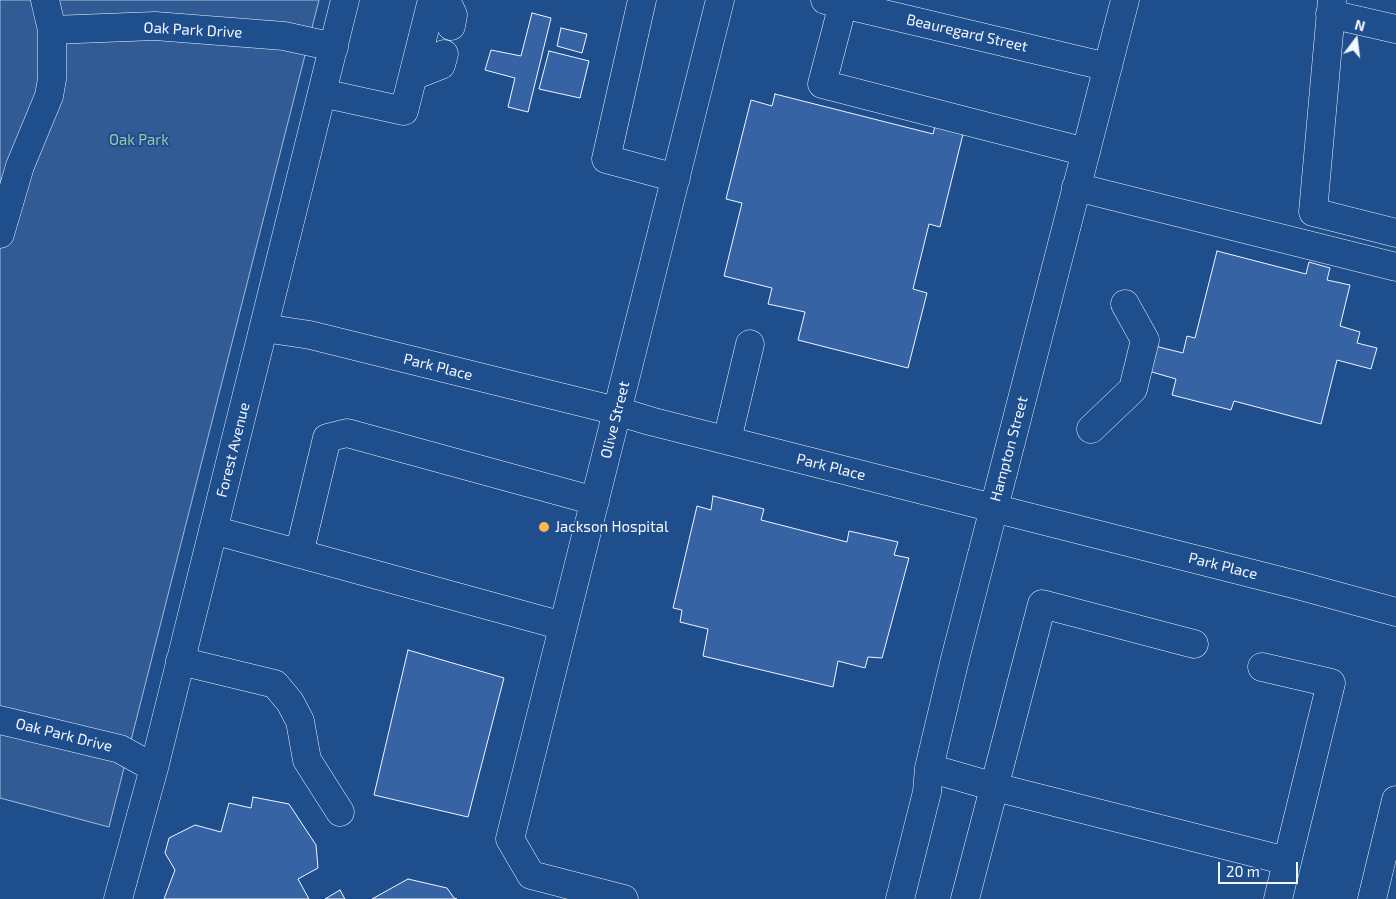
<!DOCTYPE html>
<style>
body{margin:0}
#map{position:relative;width:1396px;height:899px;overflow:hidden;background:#1f4e8c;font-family:"Exo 2",sans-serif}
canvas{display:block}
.north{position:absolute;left:1331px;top:15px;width:50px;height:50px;-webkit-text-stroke:4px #1f4e8c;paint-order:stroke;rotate:15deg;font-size:14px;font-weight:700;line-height:20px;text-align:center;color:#f2f6ff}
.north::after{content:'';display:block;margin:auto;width:18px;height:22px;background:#f2f6ff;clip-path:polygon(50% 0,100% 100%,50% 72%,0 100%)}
.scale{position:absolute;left:1218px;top:862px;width:80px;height:22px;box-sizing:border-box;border:2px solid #f2f6ff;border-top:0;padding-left:6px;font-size:15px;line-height:18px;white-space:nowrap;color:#f2f6ff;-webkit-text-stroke:4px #1f4e8c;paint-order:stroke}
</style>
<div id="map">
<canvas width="1396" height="899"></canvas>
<div class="north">N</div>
<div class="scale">20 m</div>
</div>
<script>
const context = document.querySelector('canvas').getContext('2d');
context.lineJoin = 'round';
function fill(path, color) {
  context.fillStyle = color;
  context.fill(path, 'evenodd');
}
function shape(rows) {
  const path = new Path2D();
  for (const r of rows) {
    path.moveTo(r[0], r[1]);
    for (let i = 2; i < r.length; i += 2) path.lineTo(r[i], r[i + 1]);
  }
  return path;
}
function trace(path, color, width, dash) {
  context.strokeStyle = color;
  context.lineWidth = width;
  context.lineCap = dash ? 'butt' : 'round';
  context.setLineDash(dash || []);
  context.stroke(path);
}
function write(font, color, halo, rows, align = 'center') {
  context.font = font + ' "Exo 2",sans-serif';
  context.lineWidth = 4;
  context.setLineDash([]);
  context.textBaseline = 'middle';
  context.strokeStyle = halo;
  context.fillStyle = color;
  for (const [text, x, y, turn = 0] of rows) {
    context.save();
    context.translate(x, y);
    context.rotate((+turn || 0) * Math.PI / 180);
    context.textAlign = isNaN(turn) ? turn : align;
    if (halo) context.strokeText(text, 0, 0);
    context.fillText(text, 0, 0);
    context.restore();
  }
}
const built = shape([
 [0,0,319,0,109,827,0,798,0,0]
]);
fill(built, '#305b95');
trace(built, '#a8bbd7', 1);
const building = shape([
 [532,13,551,18,528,112,508,107,515,78,485,70,491,50,521,56,532,13],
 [561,28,587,34,582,53,557,46,561,28],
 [549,51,589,61,580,98,539,89,549,51],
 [775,94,933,134,936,122,964,130,940,227,929,224,913,289,927,293,908,368,798,340,805,312,768,304,772,288,724,276,742,203,726,199,751,100,772,106,775,94],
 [1217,251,1306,274,1309,262,1330,268,1327,280,1350,285,1340,326,1360,332,1357,343,1377,348,1371,369,1337,360,1321,424,1234,401,1231,410,1172,395,1176,379,1145,370,1151,345,1183,353,1187,336,1195,338,1217,251],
 [713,496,764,509,761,520,847,542,849,531,898,542,894,555,909,558,882,658,868,657,865,668,838,661,833,687,703,656,708,629,680,622,682,610,673,608,697,506,711,510,713,496],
 [408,650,504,678,468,817,374,795,408,650],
 [253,797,289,804,316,845,318,868,298,879,309,899,164,899,175,870,165,853,169,838,195,825,221,832,229,803,251,808,253,797],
 [408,879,447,888,454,898,457,899,372,899,408,879],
 [340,890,345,899,325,899,340,890]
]);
fill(building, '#3563a3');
trace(building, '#f2f6ff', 1);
const minor = shape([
 [446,0,453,15,451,26],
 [642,0,606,159,676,178],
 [825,0,1108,67],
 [1332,0,1313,212,1396,233],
 [843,4,822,84,1086,152],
 [1330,14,1396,29],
 [52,30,155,26,284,36,334,47],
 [413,76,441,65,444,54],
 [322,93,404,111,432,0],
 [1076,187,1396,267],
 [0,234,20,166,49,96,52,79,52,30,45,0],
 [264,328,310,335,617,411,650,421,1297,585,1396,612],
 [1091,429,1133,389,1145,340,1125,304],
 [727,440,750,344],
 [213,530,563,626],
 [299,554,327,438,347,433,595,501],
 [180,661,275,684,290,702,300,721,307,760,340,812],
 [1262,667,1331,683,1278,899],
 [0,720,120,749,154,768],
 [929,768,995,787,1287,861],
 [118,899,154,768,345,0],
 [624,899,531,875,510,839,720,0],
 [900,899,927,792,929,768,955,659,1125,0],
 [965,899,1042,604,1194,644],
 [1372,899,1396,800]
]);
trace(minor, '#f2f6ff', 29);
trace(minor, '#1f4e8c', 28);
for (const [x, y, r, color] of [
 [544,527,6,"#ffb74d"]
]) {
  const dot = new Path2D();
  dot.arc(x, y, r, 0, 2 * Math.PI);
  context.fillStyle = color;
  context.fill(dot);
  trace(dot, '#1f4e8c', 2);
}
write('15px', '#f2f6ff', '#1f4e8c', [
 ["Oak Park Drive",193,30,3],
 ["Beauregard Street",967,33,13],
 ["Park Place",438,367,14],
 ["Olive Street",615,420,-76],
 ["Hampton Street",1009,449,-75],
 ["Forest Avenue",233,450,-76],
 ["Park Place",831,467,14],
 ["Park Place",1223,566,14],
 ["Oak Park Drive",64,735,14]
]);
write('15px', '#97c8a6', '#1f4e8c', [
 ["Oak Park",139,140]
]);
write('15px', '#f2f6ff', '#1f4e8c', [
 ["Jackson Hospital",555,527]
], 'left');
</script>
